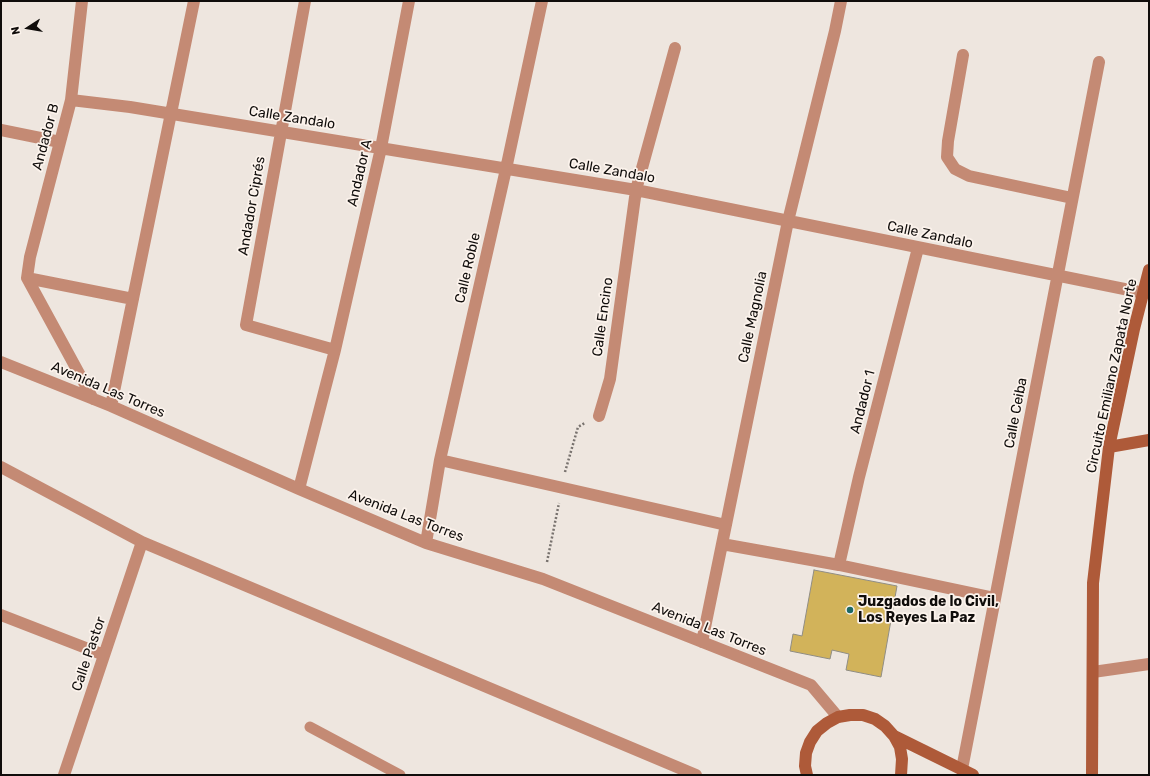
<!DOCTYPE html>
<meta charset="utf-8">
<style>
body{margin:0}
#map{position:relative;width:1150px;height:776px;overflow:hidden;background:#eee6df;font-family:Rubik,sans-serif}
canvas{display:block}
.frame{position:absolute;inset:0;border:2px solid #100d0b;pointer-events:none}
.north{position:absolute;left:8px;top:8px;width:40px;height:40px;-webkit-text-stroke:3px #fcf3ec;paint-order:stroke;rotate:258deg;font-size:11px;font-weight:700;line-height:16px;text-align:center;color:#100d0b}
.north::after{content:'';display:block;margin:auto;width:14px;height:18px;background:#100d0b;clip-path:polygon(50% 0,100% 100%,50% 72%,0 100%)}
</style>
<div id="map">
<canvas width="1150" height="776"></canvas>
<div class="frame"></div>
<div class="north">N</div>
</div>
<script>
const context = document.querySelector('canvas').getContext('2d');
context.lineJoin = 'round';
function fill(path, color) {
  context.fillStyle = color;
  context.fill(path, 'evenodd');
}
function shape(rows) {
  const path = new Path2D();
  for (const r of rows) {
    path.moveTo(r[0], r[1]);
    for (let i = 2; i < r.length; i += 2) path.lineTo(r[i], r[i + 1]);
  }
  return path;
}
function trace(path, color, width, dash) {
  context.strokeStyle = color;
  context.lineWidth = width;
  context.lineCap = dash ? 'butt' : 'round';
  context.setLineDash(dash || []);
  context.stroke(path);
}
function write(font, color, halo, rows, align = 'center') {
  context.font = font + ' Rubik,sans-serif';
  context.lineWidth = 3.5;
  context.setLineDash([]);
  context.textBaseline = 'middle';
  context.strokeStyle = halo;
  context.fillStyle = color;
  for (const [text, x, y, turn = 0] of rows) {
    context.save();
    context.translate(x, y);
    context.rotate((+turn || 0) * Math.PI / 180);
    context.textAlign = isNaN(turn) ? turn : align;
    if (halo) context.strokeText(text, 0, 0);
    context.fillText(text, 0, 0);
    context.restore();
  }
}
const building = shape([
 [814,570,897,586,881,677,846,670,849,654,832,650,830,659,790,651,793,634,802,636,814,570]
]);
fill(building, '#d2b35a');
trace(building, '#908d84', 1);
trace(shape([
 [565,472,578,427,585,423],
 [547,562,559,503]
]), '#78726e', 2.5, [2, 2]);
trace(shape([
 [310,727,400,775]
]), '#c48a74', 11);
trace(shape([
 [305,1,246,325,335,350],
 [963,55,948,141,947,157,955,169,969,176,1072,198],
 [71,100,130,107,636,190,1144,293],
 [1,130,60,142],
 [27,278,30,257,71,100,82,1],
 [27,278,93,399],
 [27,278,133,299],
 [1,362,111,406,299,489,426,543,543,579,811,685,838,717],
 [111,406,194,1],
 [599,416,610,379,636,190,675,48],
 [440,460,726,525],
 [1,467,142,542,696,775],
 [299,489,335,350,381,148,409,1],
 [426,543,440,460,506,169,542,1],
 [722,544,839,565,995,598],
 [839,565,859,477,918,248],
 [1,615,104,655],
 [702,642,788,221,835,31,841,1],
 [1093,672,1149,664],
 [962,769,1099,62],
 [64,775,142,542]
]), '#c48a74', 12);
trace(shape([
 [1109,447,1149,440],
 [894,736,973,775],
 [807,775,805,766,806,753,810,742,817,731,827,723,838,717,850,715,863,715,875,719,885,726,894,736,900,747,902,759,901,775],
 [1092,775,1093,583,1109,447,1134,329,1149,270]
]), '#ae5a39', 12);
for (const [x, y, r, color] of [
 [850,610,4,"#1d6965"]
]) {
  const dot = new Path2D();
  dot.arc(x, y, r, 0, 2 * Math.PI);
  context.fillStyle = color;
  context.fill(dot);
  trace(dot, '#fcf3ec', 1.5);
}
write('14px', '#100d0b', '#fcf3ec', [
 ["Calle Zandalo",292,118,9],
 ["Andador B",46,137,-75],
 ["Calle Zandalo",612,171,10],
 ["Andador A",360,173,-77],
 ["Andador Ciprés",252,206,-80],
 ["Calle Zandalo",930,235,12],
 ["Calle Roble",468,268,-77],
 ["Calle Encino",603,317,-82],
 ["Calle Magnolia",753,317,-78],
 ["Circuito Emiliano Zapata Norte",1112,376,-78],
 ["Avenida Las Torres",108,390,23],
 ["Andador 1",863,402,-76],
 ["Calle Ceiba",1016,413,-79],
 ["Avenida Las Torres",406,516,21],
 ["Avenida Las Torres",709,629,22],
 ["Calle Pastor",89,654,-71]
]);
write('bold 14px', '#100d0b', '#fcf3ec', [
 ["Juzgados de lo Civil,",858,602],
 ["Los Reyes La Paz",858,618]
], 'left');
</script>
